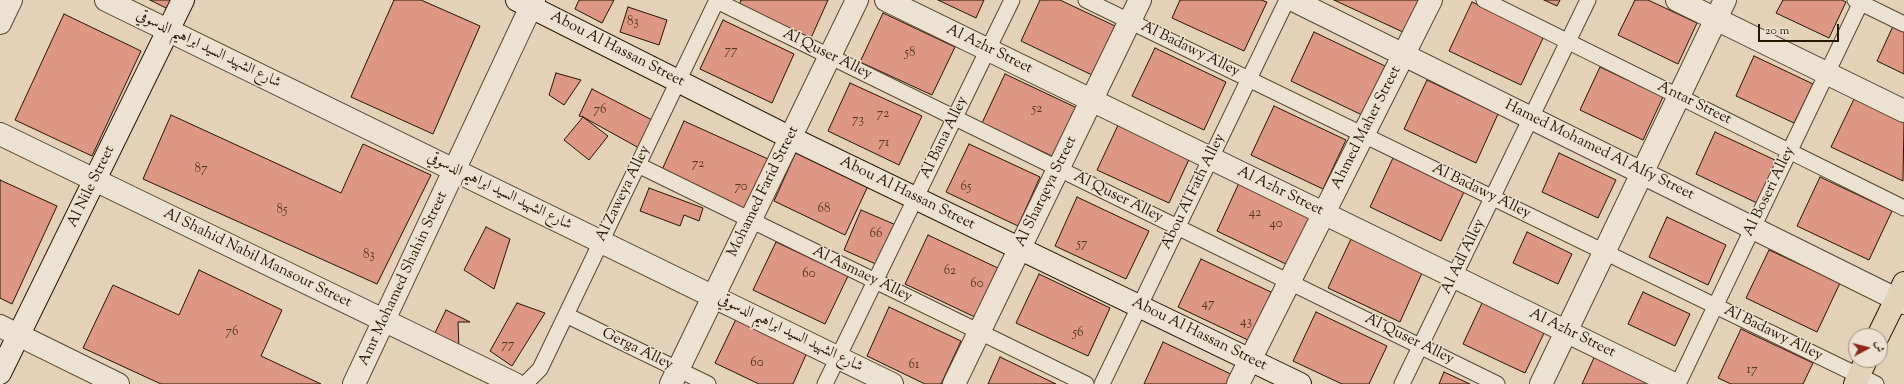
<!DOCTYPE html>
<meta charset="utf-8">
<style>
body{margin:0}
#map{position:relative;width:1904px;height:384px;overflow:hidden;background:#e3d2b8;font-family:"Sorts Mill Goudy",Amiri,serif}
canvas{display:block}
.north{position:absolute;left:1848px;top:328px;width:40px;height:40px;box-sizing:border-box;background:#ede2d1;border:1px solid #9d917e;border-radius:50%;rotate:83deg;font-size:11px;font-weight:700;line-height:16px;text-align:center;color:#261701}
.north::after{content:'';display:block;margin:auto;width:14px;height:18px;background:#8f2418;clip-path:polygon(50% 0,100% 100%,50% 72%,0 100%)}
.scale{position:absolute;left:1758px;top:24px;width:81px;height:18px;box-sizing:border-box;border:2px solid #261701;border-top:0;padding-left:5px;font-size:12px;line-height:14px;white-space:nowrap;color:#261701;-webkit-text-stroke:3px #ede2d1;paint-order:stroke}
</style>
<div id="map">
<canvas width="1904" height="384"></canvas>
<div class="north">ش</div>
<div class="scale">20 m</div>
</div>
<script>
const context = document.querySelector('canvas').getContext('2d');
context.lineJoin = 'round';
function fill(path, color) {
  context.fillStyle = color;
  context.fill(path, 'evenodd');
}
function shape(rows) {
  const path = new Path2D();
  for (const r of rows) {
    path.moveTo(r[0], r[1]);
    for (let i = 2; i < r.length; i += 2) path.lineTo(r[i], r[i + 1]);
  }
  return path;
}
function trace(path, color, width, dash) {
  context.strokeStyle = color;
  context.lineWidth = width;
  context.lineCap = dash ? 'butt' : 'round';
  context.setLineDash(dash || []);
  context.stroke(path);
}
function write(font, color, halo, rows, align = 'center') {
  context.font = font + ' "Sorts Mill Goudy",Amiri,serif';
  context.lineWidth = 3;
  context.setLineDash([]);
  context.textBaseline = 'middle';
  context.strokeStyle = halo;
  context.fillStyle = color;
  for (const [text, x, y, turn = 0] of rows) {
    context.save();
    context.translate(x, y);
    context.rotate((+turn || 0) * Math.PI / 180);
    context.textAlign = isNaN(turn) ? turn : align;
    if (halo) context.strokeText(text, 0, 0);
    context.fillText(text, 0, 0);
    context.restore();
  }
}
const building = shape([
 [150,0,172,0,168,9,150,0],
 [394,0,421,0,480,26,433,134,351,97,394,0],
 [579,0,614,0,602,23,575,9,579,0],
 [741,0,828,0,811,38,739,5,741,0],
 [938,0,984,0,976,18,938,0],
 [1040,0,1060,0,1115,26,1092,75,1021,41,1040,0],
 [1180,0,1261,0,1267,2,1244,51,1172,18,1180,0],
 [1334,0,1420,0,1405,33,1334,0],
 [1544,0,1560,0,1557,6,1544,0],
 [1635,0,1648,0,1697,23,1678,64,1618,35,1635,0],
 [1783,0,1842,0,1846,2,1829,38,1776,13,1783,0],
 [1472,2,1544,36,1521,85,1449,51,1472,2],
 [628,7,667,20,659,45,620,32,628,7],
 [883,13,955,47,932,95,860,62,883,13],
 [64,14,141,51,92,156,15,120,64,14],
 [723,20,794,54,772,103,700,69,723,20],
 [1894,24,1904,28,1904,74,1877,61,1894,24],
 [1314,32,1385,66,1362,115,1291,81,1314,32],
 [1155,48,1226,82,1204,130,1132,96,1155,48],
 [1754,56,1813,84,1794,123,1736,96,1754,56],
 [1600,67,1663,97,1643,140,1580,110,1600,67],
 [556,73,581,80,564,105,549,95,556,73],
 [1005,74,1077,108,1054,157,982,123,1005,74],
 [1427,80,1498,114,1476,163,1404,129,1427,80],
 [850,83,922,116,899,165,828,131,850,83],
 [592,89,654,121,639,148,583,117,579,116,592,89],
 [1854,99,1904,122,1903,181,1831,147,1854,99],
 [1274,106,1346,140,1323,189,1251,155,1274,106],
 [171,115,341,193,363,144,431,175,377,284,143,179,171,115],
 [583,117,608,136,589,160,564,140,583,117],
 [684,121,768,159,745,210,661,172,684,121],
 [1120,121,1191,155,1169,203,1097,170,1120,121],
 [1715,132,1777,161,1757,203,1696,174,1715,132],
 [969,144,1040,177,1018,226,946,192,969,144],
 [796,152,868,186,845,235,774,201,796,152],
 [1559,153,1616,180,1598,218,1542,192,1559,153],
 [1393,158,1464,192,1441,241,1370,207,1393,158],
 [1820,177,1892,211,1869,260,1797,226,1820,177],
 [0,180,57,206,12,304,0,298,0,180],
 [1239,183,1311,216,1288,265,1217,231,1239,183],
 [649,188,703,208,699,221,684,215,680,226,640,211,649,188],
 [1077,197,1149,231,1126,279,1055,246,1077,197],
 [861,210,896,225,878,265,844,250,861,210],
 [1667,217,1726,245,1708,285,1649,257,1667,217],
 [486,227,510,239,494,289,464,270,486,227],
 [1527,232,1572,254,1558,284,1513,263,1527,232],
 [928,235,1000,269,977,318,905,284,928,235],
 [1351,239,1422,273,1400,322,1328,288,1351,239],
 [776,242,848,276,825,324,753,290,776,242],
 [1769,250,1840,283,1817,332,1746,298,1769,250],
 [1201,259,1273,293,1250,341,1178,307,1201,259],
 [199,270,282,310,261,356,321,384,161,384,83,348,113,285,179,315,199,270],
 [1039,274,1110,308,1088,356,1016,323,1039,274],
 [1643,292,1690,314,1675,346,1628,324,1643,292],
 [1483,301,1545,331,1525,373,1463,344,1483,301],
 [517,303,545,313,512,366,490,351,517,303],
 [889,307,961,341,941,384,925,384,867,356,889,307],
 [446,310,470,322,458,322,459,350,433,337,446,310],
 [1316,312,1387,346,1369,384,1342,384,1293,361,1316,312],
 [738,315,809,348,793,384,759,384,715,363,738,315],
 [1741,329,1813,363,1803,384,1731,384,1718,378,1741,329],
 [1163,342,1235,376,1231,384,1144,384,1163,342],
 [1598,349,1670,384,1582,384,1598,349],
 [1000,357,1056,384,988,384,1000,357],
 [1444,372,1470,384,1439,384,1444,372]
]);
fill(building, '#dd9784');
trace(building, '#261701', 1);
const lane = shape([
 [1086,0,1876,384],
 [1484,0,1904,208],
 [1855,0,1904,24],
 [717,1,1497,384],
 [638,165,1086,384],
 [566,315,708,384],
 [525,384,540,369,717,0],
 [825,384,1012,0],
 [1102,384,1287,0],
 [1402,384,1588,0],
 [1678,384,1862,0]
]);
const street = shape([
 [106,0,892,384],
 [886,0,1674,384],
 [1293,0,1904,303],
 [1677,0,1904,111],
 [0,23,11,0],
 [0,134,515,384],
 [0,326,118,384],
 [354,384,534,0],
 [671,384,857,0],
 [954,384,1140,0],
 [1238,384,1431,0],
 [1541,384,1725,0]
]);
const secondary = shape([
 [517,0,791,138,1300,384],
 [0,373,183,0]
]);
const primary = shape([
 [1878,336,1904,283],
 [1855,384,1866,360]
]);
trace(lane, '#55462f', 17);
trace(street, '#55462f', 24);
trace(secondary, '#261701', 24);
trace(primary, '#261701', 24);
trace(lane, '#ede2d1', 15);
trace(street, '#ede2d1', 22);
trace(secondary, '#ede2d1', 22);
trace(primary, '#e3d2b8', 22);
write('13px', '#543722', null, [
 ["83",633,23],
 ["77",731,52],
 ["58",910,54],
 ["52",1037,110],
 ["76",600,111],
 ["72",883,115],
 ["73",858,121],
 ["71",884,144],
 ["72",698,165],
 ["87",201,170],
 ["70",741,188],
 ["65",966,188],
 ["68",824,210],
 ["85",282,211],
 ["42",1255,214],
 ["40",1276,225],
 ["66",876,235],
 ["57",1082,245],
 ["83",369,256],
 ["62",950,272],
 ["60",809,275],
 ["60",977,285],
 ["47",1208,305],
 ["43",1246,323],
 ["76",232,333],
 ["56",1078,334],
 ["77",508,346],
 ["60",757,364],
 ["61",914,366],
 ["17",1752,371]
]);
write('15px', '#261701', '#ede2d1', [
 ["شارع الشهيد السيد ابراهيم الدسوقي",208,50,26],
 ["Abou Al Hassan Street",617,50,27],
 ["Al Azhr Street",989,50,26],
 ["Al Badawy Alley",1190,50,26],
 ["Al Quser Alley",827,55,26],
 ["Antar Street",1694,104,26],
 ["Ahmed Maher Street",1367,128,-63],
 ["Al Bana Alley",945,138,-64],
 ["Hamed Mohamed Al Alfy Street",1599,151,26],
 ["Al Nile Street",92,187,-64],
 ["شارع الشهيد السيد ابراهيم الدسوقي",499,192,26],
 ["Mohamed Farid Street",764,192,-64],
 ["Al Sharqeya Street",1047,192,-64],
 ["Abou Al Fath Alley",1194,192,-64],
 ["Al Azhr Street",1280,192,26],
 ["Al Badawy Alley",1481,192,26],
 ["Al Boseri Alley",1770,192,-64],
 ["Al Zaweya Alley",624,194,-64],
 ["Abou Al Hassan Street",907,194,26],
 ["Al Quser Alley",1118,198,26],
 ["Al Adl Alley",1464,257,-64],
 ["Al Shahid Nabil Mansour Street",257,259,26],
 ["Al Asmaey Alley",862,275,26],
 ["Amr Mohamed Shahin Street",404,279,-65],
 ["شارع الشهيد السيد ابراهيم الدسوقي",790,334,26],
 ["Al Azhr Street",1572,334,26],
 ["Al Badawy Alley",1773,334,26],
 ["Abou Al Hassan Street",1199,335,26],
 ["Al Quser Alley",1409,340,26],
 ["Gerga Alley",637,350,26]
]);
</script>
